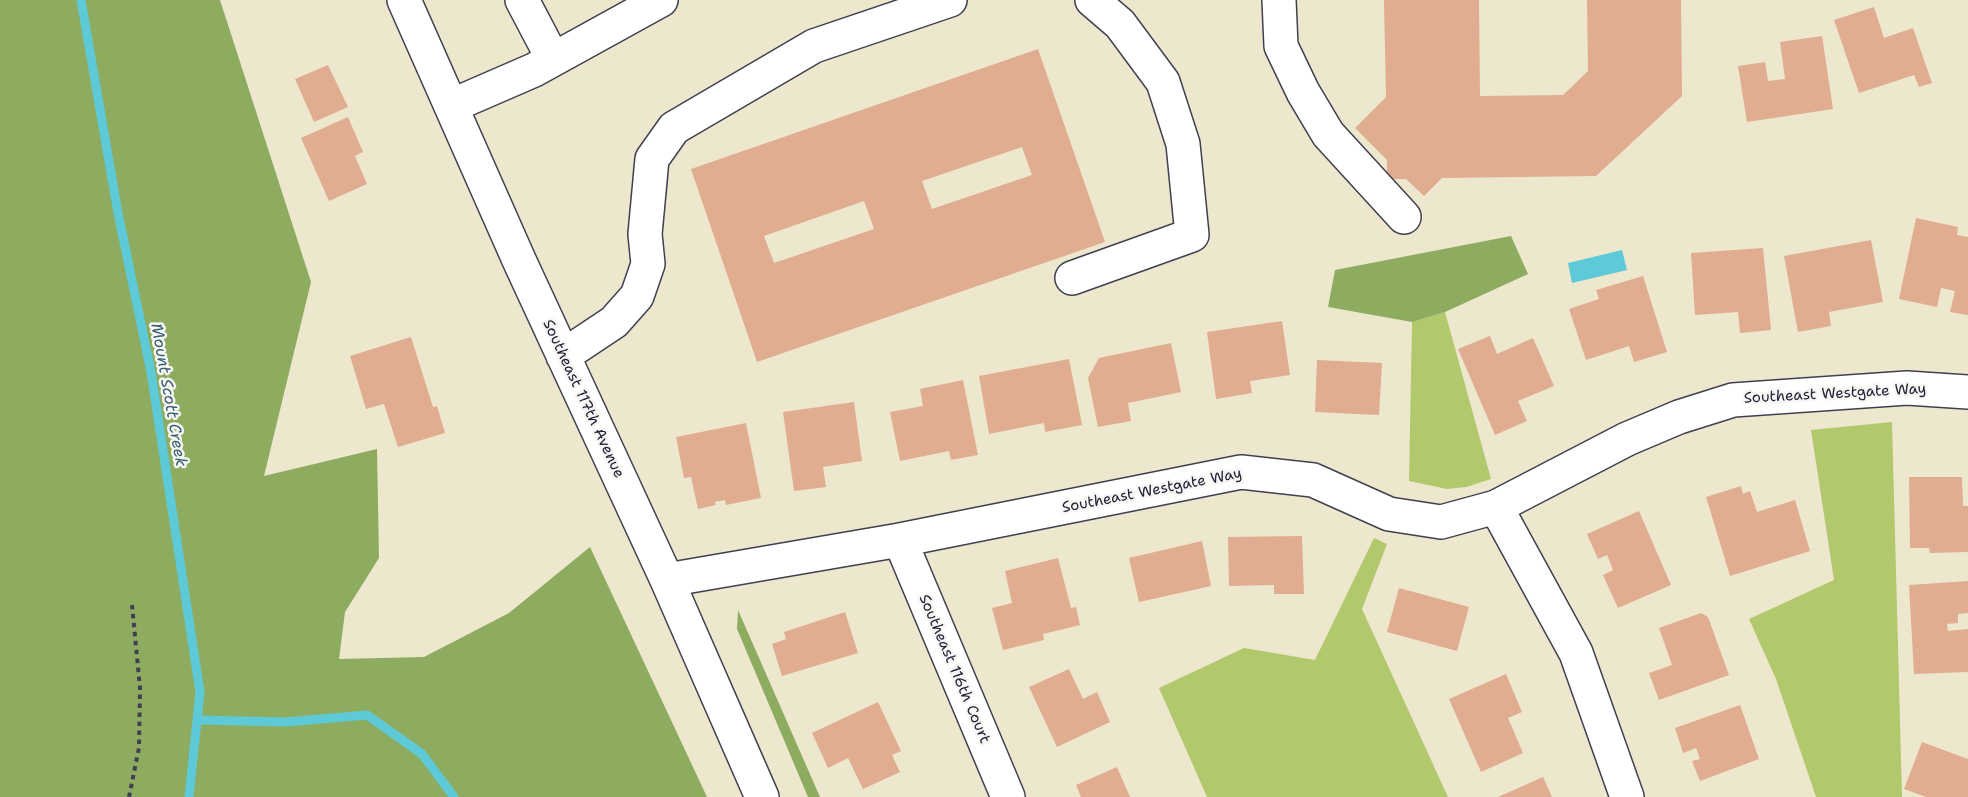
<!DOCTYPE html>
<style>
body{margin:0}
canvas{display:block;background:#ece7cd}
</style>
<canvas width="1968" height="797"></canvas>
<script>
const context = document.querySelector('canvas').getContext('2d');
context.lineJoin = 'round';
function fill(path, color) {
  context.fillStyle = color;
  context.fill(path, 'evenodd');
}
function shape(rows) {
  const path = new Path2D();
  for (const r of rows) {
    path.moveTo(r[0], r[1]);
    for (let i = 2; i < r.length; i += 2) path.lineTo(r[i], r[i + 1]);
  }
  return path;
}
function trace(path, color, width, dash) {
  context.strokeStyle = color;
  context.lineWidth = width;
  context.lineCap = dash ? 'butt' : 'round';
  context.setLineDash(dash || []);
  context.stroke(path);
}
function write(font, color, halo, rows, align = 'center') {
  context.font = font + ' "Shantell Sans",sans-serif';
  context.lineWidth = 5;
  context.setLineDash([]);
  context.textBaseline = 'middle';
  context.strokeStyle = halo;
  context.fillStyle = color;
  for (const [text, x, y, turn = 0] of rows) {
    context.save();
    context.translate(x, y);
    context.rotate((+turn || 0) * Math.PI / 180);
    context.textAlign = isNaN(turn) ? turn : align;
    if (halo) context.strokeText(text, 0, 0);
    context.fillText(text, 0, 0);
    context.restore();
  }
}
fill(shape([
 [1445,312,1491,479,1466,487,1447,489,1409,481,1412,322],
 [1892,422,1902,797,1816,797,1776,679,1749,619,1834,580,1811,430],
 [1374,538,1387,544,1362,609,1448,797,1207,797,1159,688,1244,648,1315,660]
]), '#b2c86c');
fill(shape([
 [0,0,220,0,311,282,264,476,377,449,379,558,345,612,339,659,424,657,509,613,590,547,707,797,0,797],
 [1511,236,1528,274,1445,312,1412,322,1328,307,1335,270],
 [738,610,820,797,808,797,737,629]
]), '#8dac60');
fill(shape([
 [1622,250,1627,270,1572,283,1568,263]
]), '#5ec9d7');
trace(shape([
 [81,0,118,213,151,372,200,692,189,797],
 [197,720,286,722,367,715,422,754,454,797]
]), '#5ec9d7', 9);
fill(shape([
 [1384,0,1479,0,1480,96,1563,95,1588,71,1587,0,1681,0,1682,96,1596,176,1442,178,1424,196,1406,179,1387,179,1387,160,1355,128,1386,97],
 [1874,7,1884,38,1913,28,1932,83,1919,87,1914,75,1859,93,1834,20],
 [1822,36,1833,109,1747,122,1738,66,1765,62,1768,81,1785,79,1780,42],
 [1038,49,1105,242,757,362,691,169],
 [1022,147,1032,175,932,209,922,181],
 [864,201,874,229,774,263,764,236],
 [328,65,348,107,314,122,295,79],
 [348,117,363,152,355,156,367,184,329,201,301,138],
 [1916,218,1958,227,1957,235,1968,237,1968,315,1950,312,1955,291,1941,288,1937,307,1899,299],
 [1871,240,1883,302,1829,312,1831,326,1798,332,1784,256],
 [1763,248,1771,330,1740,333,1738,312,1695,315,1691,253],
 [1643,276,1667,352,1634,362,1629,346,1586,360,1569,309,1599,299,1596,290],
 [1282,321,1290,375,1250,381,1252,393,1216,399,1207,332],
 [1490,336,1497,354,1533,338,1554,386,1518,401,1527,421,1495,435,1458,349],
 [411,337,433,407,437,406,445,433,398,447,384,404,366,409,350,356],
 [1171,343,1181,392,1128,403,1131,421,1098,427,1088,378,1099,358],
 [1069,359,1082,425,1045,432,1044,423,989,434,979,376],
 [1317,360,1382,363,1379,415,1315,412],
 [963,380,978,455,951,460,949,451,900,461,890,412,923,406,920,389],
 [854,402,862,461,823,467,826,487,794,491,783,412],
 [746,423,761,498,726,505,725,500,715,502,716,505,698,509,691,477,684,478,676,437],
 [1909,477,1962,477,1963,506,1968,506,1968,552,1930,553,1929,548,1910,548],
 [1741,486,1743,494,1750,491,1757,512,1795,500,1810,551,1730,576,1706,497],
 [1639,511,1671,585,1618,608,1603,575,1613,570,1607,555,1598,559,1587,534],
 [1302,536,1304,594,1274,594,1274,585,1229,586,1228,537],
 [1202,541,1211,586,1139,602,1129,558],
 [1058,558,1071,608,1076,607,1080,625,1043,634,1044,640,1003,650,992,608,1012,603,1005,571],
 [1968,581,1968,613,1958,614,1958,623,1947,624,1948,631,1968,629,1968,672,1914,674,1909,585],
 [1399,588,1469,607,1457,651,1387,632],
 [845,612,858,653,782,676,772,644,786,639,784,632],
 [1701,613,1708,617,1729,675,1659,700,1649,673,1672,665,1659,628],
 [1069,669,1083,699,1097,692,1110,722,1057,747,1029,687],
 [1506,674,1522,712,1508,718,1523,753,1481,772,1449,699],
 [878,702,901,751,892,755,900,772,863,789,848,758,828,768,812,733],
 [1740,705,1759,759,1700,781,1692,761,1700,759,1696,748,1683,753,1675,728],
 [1922,742,1968,759,1968,797,1926,797,1904,789],
 [1117,767,1130,797,1081,797,1076,785],
 [1543,777,1552,797,1498,797]
]), '#e1ad91');
const minor = shape([
 [404,0,519,260,667,580,762,797],
 [522,0,553,59],
 [1279,0,1281,46,1303,92,1328,134,1404,217],
 [451,106,534,70,661,0],
 [1072,278,1192,235,1183,144,1163,82,1120,24,1092,0],
 [563,356,614,322,637,296,648,264,645,234,652,159,674,128,814,46,950,0],
 [1496,507,1576,653,1627,797],
 [900,540,1008,797],
 [667,580,900,540,1241,472,1313,480,1389,514,1441,522,1496,507,1627,439,1679,417,1733,400,1907,388,1968,392]
]);
trace(minor, '#404051', 36);
trace(shape([
 [129,797,139,748,140,688,132,605]
]), '#404051', 4, [4.5, 4.5]);
trace(minor, '#fff', 33);
write('15px', '#22223b', '#f6f6f2', [
 ["Southeast Westgate Way",1835,394,-3],
 ["Southeast 117th Avenue",583,399,65],
 ["Southeast Westgate Way",1152,491,-11],
 ["Southeast 116th Court",954,669,67]
]);
write('italic 16px', '#375c72', '#f6f6f2', [
 ["Mount Scott Creek",168,395,80]
]);
</script>
